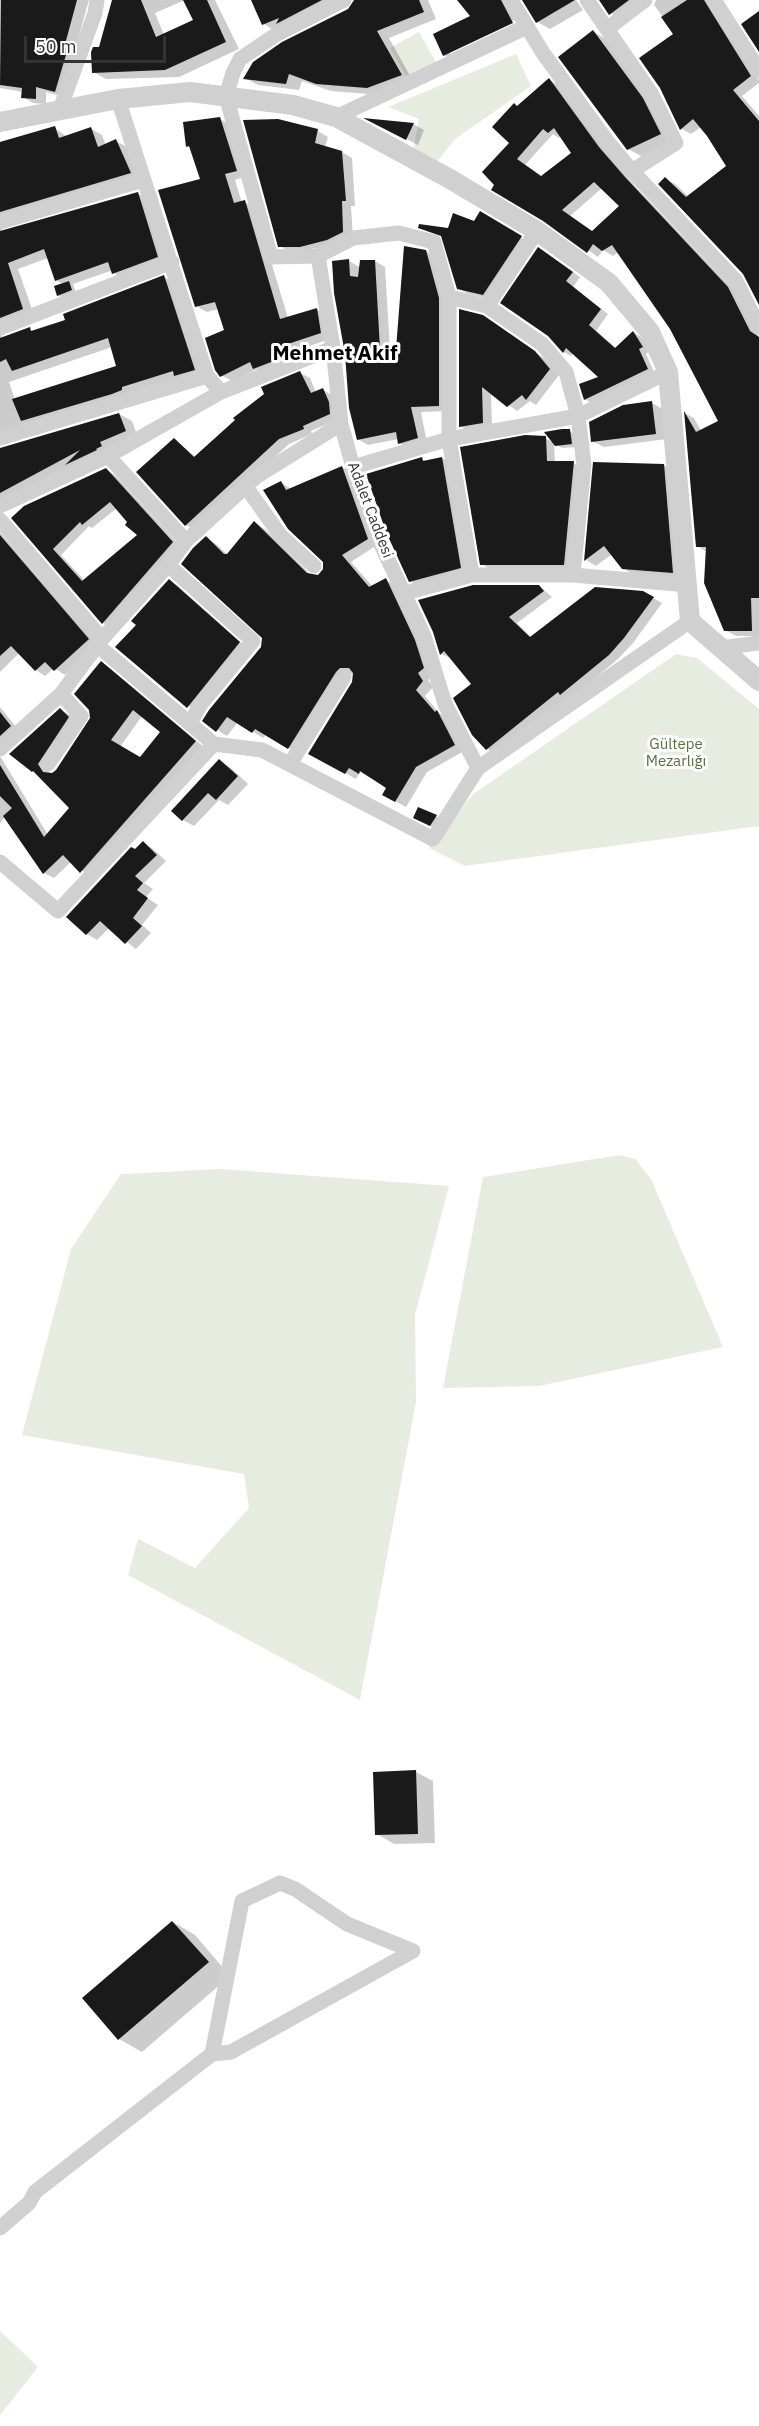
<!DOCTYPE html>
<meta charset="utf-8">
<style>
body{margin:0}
#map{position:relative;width:759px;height:2426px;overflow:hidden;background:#fff;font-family:"IBM Plex Sans",sans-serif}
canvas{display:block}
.scale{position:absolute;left:24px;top:36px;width:142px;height:27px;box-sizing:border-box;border:3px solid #333;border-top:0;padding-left:8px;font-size:18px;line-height:21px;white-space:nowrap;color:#333;-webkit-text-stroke:4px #fff;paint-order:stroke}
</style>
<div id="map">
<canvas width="759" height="2426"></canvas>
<div class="scale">50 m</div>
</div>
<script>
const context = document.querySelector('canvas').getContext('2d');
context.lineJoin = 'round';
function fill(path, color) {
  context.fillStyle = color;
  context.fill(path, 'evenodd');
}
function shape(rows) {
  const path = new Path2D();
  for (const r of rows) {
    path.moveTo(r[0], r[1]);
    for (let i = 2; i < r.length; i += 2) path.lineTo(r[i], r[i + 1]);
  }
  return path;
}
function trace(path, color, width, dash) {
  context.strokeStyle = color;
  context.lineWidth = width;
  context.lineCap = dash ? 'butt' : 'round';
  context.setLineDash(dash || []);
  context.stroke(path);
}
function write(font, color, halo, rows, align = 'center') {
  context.font = font + ' "IBM Plex Sans",sans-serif';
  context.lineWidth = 6;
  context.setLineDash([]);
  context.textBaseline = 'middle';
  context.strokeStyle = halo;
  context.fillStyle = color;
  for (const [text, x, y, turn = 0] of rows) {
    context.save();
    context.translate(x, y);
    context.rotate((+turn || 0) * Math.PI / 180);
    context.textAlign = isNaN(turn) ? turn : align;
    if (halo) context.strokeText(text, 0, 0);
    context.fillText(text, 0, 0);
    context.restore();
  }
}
fill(shape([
 [419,32,436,62,407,78,390,48],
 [516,54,531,86,455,139,436,163,413,151,419,119,388,107],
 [676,654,697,658,759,709,759,826,465,866,429,848,472,795],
 [620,1155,635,1159,651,1179,723,1347,539,1386,443,1388,483,1177],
 [220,1169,449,1186,415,1315,416,1402,360,1700,128,1575,138,1539,195,1568,249,1508,244,1474,22,1435,71,1249,121,1174],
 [0,2331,38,2367,0,2415]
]), '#e6ecdf');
fill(shape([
 [0,0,89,0,74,53,65,97,46,92,46,104,33,103,23,97,23,92,0,88],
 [113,0,215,0,239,49,179,77,106,79,93,72],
 [185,0,195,21,164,35,155,13],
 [253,0,349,0,277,32,264,24],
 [355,0,428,0,436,19,389,38,414,83,381,95,331,91,302,81,299,90,258,85,245,78,349,10],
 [459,0,519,0,519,18,450,51,450,54,520,21,525,30,457,62,444,55,472,17],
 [524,0,576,0,583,10,550,29,537,22],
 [603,0,646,0,621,19,611,13],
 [656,0,711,0,715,12,759,80,759,83,742,96,759,116,759,302,746,275,665,179,675,184,689,197,728,165,701,127,691,134,682,129,661,88,676,35,654,5],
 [594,32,609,41,675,143,643,157,628,149],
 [549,80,559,85,609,154,634,185,738,294,759,337,759,636,736,636,725,630,707,552,697,546,686,414,694,418,701,431,720,422,672,328,619,252,613,256,603,250,598,257,544,219,493,189,512,143,518,107],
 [553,134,559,138,561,135,573,154,542,177,525,165],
 [602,188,622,206,593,233,570,216],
 [220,119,230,125,246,176,235,180,242,203,245,202,255,208,288,318,316,309,327,315,330,339,297,350,301,359,265,374,257,369,232,381,221,375,226,331,219,309,207,312,196,306,202,180,191,148,187,146],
 [278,120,318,131,328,137,325,147,342,152,352,158,355,206,351,206,353,238,338,245,290,252,280,246],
 [370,120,413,124,424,130,418,145],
 [55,128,67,137,90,128,102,135,106,146,116,141,127,147,141,180,2,226,2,233,137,193,149,200,169,263,125,280,114,273,113,270,73,284,76,293,63,298,58,295,63,284,56,280,48,258,18,269,34,315,3,329,2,338,29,329,34,332,67,321,164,277,175,283,205,376,0,441,0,142],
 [112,347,118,367,15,400,9,382],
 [480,213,530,243,493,299,468,294,458,288,443,237,420,227,449,230,475,223],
 [426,251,436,258,449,305,449,411,421,412,427,443,410,449,399,443,399,439,368,445,358,439,349,261,361,268,375,261,385,267,390,350,398,350],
 [546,253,580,277,573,287,608,314,596,331,617,349,633,332,641,337,650,351,646,354,655,374,593,404,585,399,601,378,574,353,571,356,564,352,549,335],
 [493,322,545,359,559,375,536,405,530,401,517,411,491,392,492,428,470,432,460,426],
 [300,373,310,378,316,393,323,390,332,395,339,419,311,431,312,434,289,444,195,530,186,525,175,440,196,457],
 [652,403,663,409,667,439,604,447,592,441],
 [119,414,132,421,138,438,0,506,0,450],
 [569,431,575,434,576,447,562,448,554,443,555,462,573,463,582,468,572,569,490,569,482,564,545,438,554,443],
 [442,458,452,464,471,574,421,587,410,581,422,459,427,462],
 [595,464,664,465,675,472,683,579,634,575,623,568,612,554,596,566,586,560],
 [342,467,353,473,377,545,351,562,373,587,386,580,396,586,433,674,428,680,433,687,425,696,439,713,448,718,464,751,427,772,406,807,384,795,388,787,371,776,370,778,360,772,356,779,310,753,354,682,354,673,346,677,299,754,266,734,263,738,238,722,227,736,204,721,262,648,264,638,206,538,216,544,228,555,255,523,265,529,312,576,318,577,325,569,325,562,281,483,292,489],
 [106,470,115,475,181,547,112,628,103,623,13,518],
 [117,508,139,535,85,581,61,555,89,526,92,528],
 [0,532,98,645,65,675,54,668,45,676,36,670,19,653,0,672],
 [169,581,177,585,247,648,196,712,117,647,138,625],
 [539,586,552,597,517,623,532,638,642,592,662,603,633,643,618,659,570,699,496,754,487,749,475,733,473,684,451,658,441,654,434,631],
 [101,663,111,669,205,748,91,877,71,862,54,878,44,873,5,817,0,823,0,756,48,835,72,808,40,775,33,771,61,710,70,715,78,723,48,770,50,774,57,771,92,718],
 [142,716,162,731,141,759,120,747],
 [0,707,20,732,0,742],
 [219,761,231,768,248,784,228,805,219,800,194,826,183,820],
 [436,816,447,823,441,831,426,824],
 [143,843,153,849,166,861,144,883,153,889,146,897,158,905,142,925,151,933,136,949,109,928,97,940,87,934,136,851],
 [416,1772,433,1781,435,1843,394,1844,377,1834],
 [173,1922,195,1935,230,1976,142,2052,119,2039,84,1999]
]), '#0003');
fill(shape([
 [1,0,77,0,64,48,68,48,55,92,36,87,36,99,21,98,22,88,0,85],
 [112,0,141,0,156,37,193,20,183,0,207,0,226,42,165,70,92,73,91,52,93,47,99,47],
 [251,0,322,0,276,24,279,18,262,25],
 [354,0,419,0,424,12,377,31,402,75,367,88,316,84,289,74,286,84,243,79,253,62,282,42,348,9],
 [457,0,501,0,513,23,443,56,433,34,470,16],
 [522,0,575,0,536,23],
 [599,0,629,0,609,15],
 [687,0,704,0,751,76,733,90,759,121,759,305,743,274,658,184,665,177,686,197,726,166,707,136,693,119,680,130,660,88,639,58,673,34,661,17],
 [759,11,759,52,741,24],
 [593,30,643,98,661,134,627,150,558,57],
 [549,78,599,147,625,177,728,287,750,331,759,337,759,598,751,598,752,631,724,631,704,583,706,547,696,547,684,411,696,432,718,421,670,329,612,245,602,251,593,244,587,253,543,221,491,190,494,185,482,172,509,143,492,127,514,103,517,106],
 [554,128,571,153,541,176,517,159,543,129,548,133],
 [594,182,619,206,592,231,562,210],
 [220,117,237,171,225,174,234,203,245,200,280,319,317,308,321,333,288,344,292,354,253,369,250,362,220,377,215,370,205,338,224,330,215,302,195,307,158,190,200,179,189,146,186,147,183,122],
 [363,118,414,123,406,140],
 [278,119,318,129,315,143,342,151,346,201,342,201,343,232,327,240,300,247,278,247,243,120],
 [55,126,59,138,91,127,98,147,116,139,131,173,0,212,0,142],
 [138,192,158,257,112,274,108,262,55,281,44,249,8,263,23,309,0,318,0,231],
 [480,211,522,236,483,295,457,289,441,236,418,228,419,224,448,228,453,213,474,221],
 [404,246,426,250,439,298,439,406,411,407,418,438,398,444,396,432,357,440,349,408,345,354,334,293,332,261,349,259,350,276,358,277,360,260,375,260,380,349,396,349],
 [538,247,573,272,566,281,601,309,589,325,615,348,633,331,643,347,639,349,648,369,584,400,579,384,598,377,566,348,563,353,548,336,500,303],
 [164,275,195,370,174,376,173,371,122,387,122,390,112,394,21,421,12,399,116,366,108,338,12,371,6,359,0,362,0,338,30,327,31,331,65,320,63,314],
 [69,281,72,290,57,296,54,286],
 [459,309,483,315,535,351,550,369,526,400,522,395,507,407,482,387,483,423,459,427],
 [300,371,311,393,323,388,329,402,330,414,303,426,304,429,279,439,185,526,136,472,174,438,194,457,235,420,233,418,264,394,261,387],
 [652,401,656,434,591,442,589,422,623,405],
 [119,413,126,431,100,442,102,446,96,449,97,450,65,465,80,450,0,493,0,448],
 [562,429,570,429,572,444,555,446,544,432],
 [525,435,546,436,547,461,574,461,564,565,480,565,460,447],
 [422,457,423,461,442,457,461,568,409,582,386,532,366,474],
 [593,462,664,464,673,573,622,569,604,546,584,561],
 [342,466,368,539,342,555,369,587,386,578,415,640,424,668,418,673,423,681,416,690,435,712,437,710,455,745,416,767,395,802,382,795,386,788,360,771,359,774,349,768,345,774,308,754,352,682,353,673,349,668,340,668,336,672,288,749,255,729,252,733,227,717,216,732,202,721,209,710,261,647,262,638,181,564,193,548,206,536,224,554,227,554,254,521,307,573,318,575,323,569,323,562,288,529,263,490,281,481,286,490],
 [106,468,173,542,102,624,11,518,24,506],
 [110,502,127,522,125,525,137,535,82,581,53,549,80,522,82,525],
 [0,535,89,639,54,671,45,662,35,671,11,646,0,656],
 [169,579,240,642,187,708,115,647,136,625,131,621],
 [473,585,539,585,544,591,509,617,530,637,595,587,643,591,654,597,624,638,609,655,560,695,558,692,486,750,472,735,453,698,471,684,444,651,440,655,433,632,418,600],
 [101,661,196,741,80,873,63,855,43,874,3,816,12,808,0,796,0,765,44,837,69,808,33,771,32,772,9,754,60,708,69,717,38,764,43,772,52,773,56,770,90,718,89,710,74,694],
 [133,710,160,732,140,757,111,740],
 [0,712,11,726,0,736],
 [219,759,238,776,216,800,208,793,182,821,171,811],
 [418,807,437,815,430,826,413,818],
 [143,841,157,855,135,876,143,883,137,890,148,898,133,918,142,926,125,944,100,921,86,935,66,917,131,847,135,849],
 [416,1770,418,1834,375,1835,373,1772],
 [172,1921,209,1962,118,2040,82,1998]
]), '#1a1a1a');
trace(shape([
 [344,0,277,34,240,59,233,73,226,96,271,257,318,256,353,238,399,233,434,242,449,297,449,439,472,575],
 [511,0,543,53,607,141,632,171,736,281,759,327],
 [587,0,651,93,676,143,632,171],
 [714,0,759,70],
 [607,29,645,0],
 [118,99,207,376,221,392],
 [60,109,95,13,97,0],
 [336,117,527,27],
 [0,222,143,180],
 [318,256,333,348],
 [449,297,487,306,542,344,566,372,578,416,584,465,573,575],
 [487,306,537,231],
 [0,328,172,262],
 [0,438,207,376],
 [108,456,186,541],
 [353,467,449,439,578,416,668,372],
 [246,487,281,536,314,566],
 [0,506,108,456,221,392,333,348,341,424,353,467,377,536,424,636,445,704,478,768,690,621],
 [0,520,102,639],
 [168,565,253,641,201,704,190,723],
 [405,593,472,575,573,575,688,585],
 [97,645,214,744],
 [720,648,759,643],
 [0,749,61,694,102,639,168,565,186,541,256,477,341,424],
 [48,764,81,716,61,694],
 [290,764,344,677],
 [0,862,58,911,214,744,262,750,433,839,478,768],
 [212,2054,242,1901,280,1883,295,1889,347,1924,413,1951],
 [0,2228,29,2203,35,2192,212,2054,231,2052,413,1951]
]), '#d0d0d0', 15);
trace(shape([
 [0,122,118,99,190,92,293,105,336,117,450,179,537,231,609,283,650,332,668,372,690,621,759,681]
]), '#d0d0d0', 20);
write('15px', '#333', '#fff', [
 ["Adalet Caddesi",370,510,69]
]);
write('15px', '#56703f', '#fff', [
 ["Gültepe",676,745],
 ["Mezarlığı",676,762]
]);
write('bold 21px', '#000', '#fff', [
 ["Mehmet Akif",335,354]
]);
</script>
